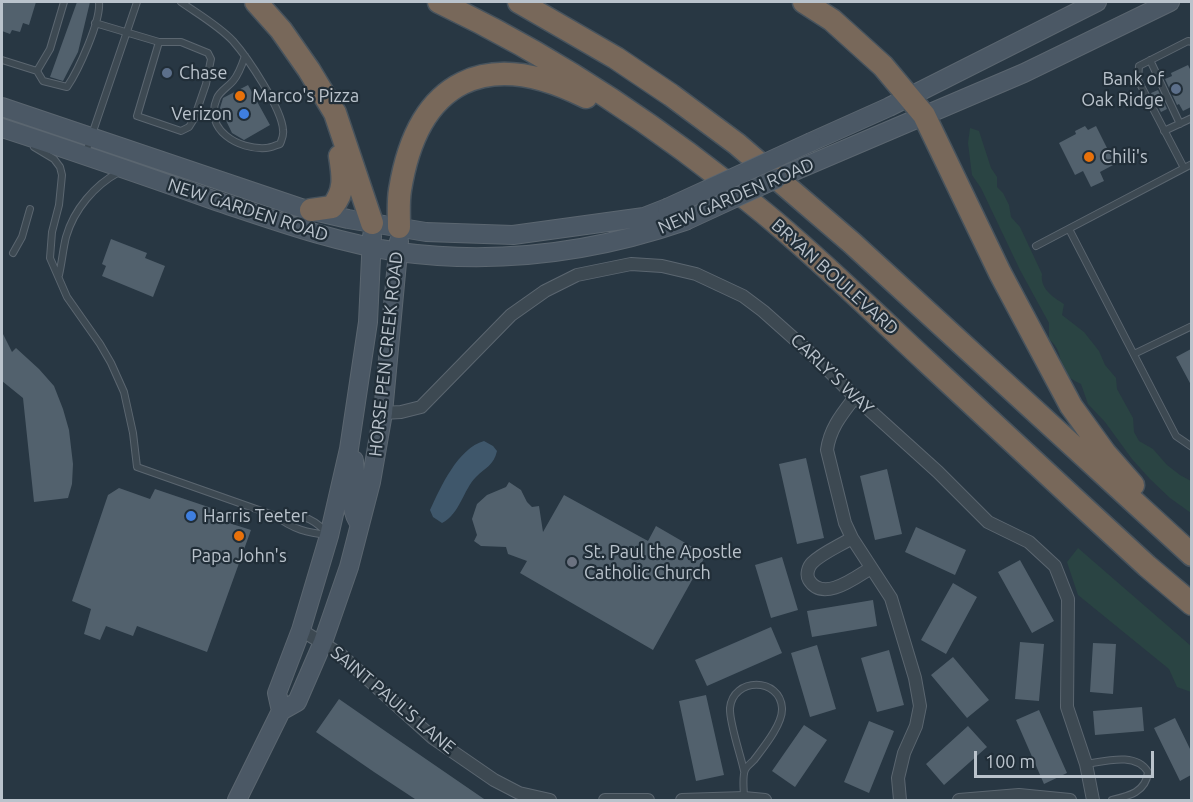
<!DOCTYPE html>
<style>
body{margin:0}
#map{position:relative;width:1193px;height:802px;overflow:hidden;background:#283743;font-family:Ubuntu,sans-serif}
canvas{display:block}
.frame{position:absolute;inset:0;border:3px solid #bac3cc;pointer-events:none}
.scale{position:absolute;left:974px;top:751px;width:180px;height:27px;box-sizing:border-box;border:3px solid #bac3cc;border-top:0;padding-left:8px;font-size:18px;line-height:21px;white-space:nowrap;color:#bac3cc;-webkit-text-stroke:4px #212e38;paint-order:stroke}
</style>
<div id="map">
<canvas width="1193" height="802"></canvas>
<div class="frame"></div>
<div class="scale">100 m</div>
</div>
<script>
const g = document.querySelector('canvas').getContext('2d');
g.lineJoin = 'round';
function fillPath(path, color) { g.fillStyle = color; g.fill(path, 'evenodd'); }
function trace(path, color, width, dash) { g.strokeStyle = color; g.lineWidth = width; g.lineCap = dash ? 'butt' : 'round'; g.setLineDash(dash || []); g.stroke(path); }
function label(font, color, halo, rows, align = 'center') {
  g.font = font + ' Ubuntu,sans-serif'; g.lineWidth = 4.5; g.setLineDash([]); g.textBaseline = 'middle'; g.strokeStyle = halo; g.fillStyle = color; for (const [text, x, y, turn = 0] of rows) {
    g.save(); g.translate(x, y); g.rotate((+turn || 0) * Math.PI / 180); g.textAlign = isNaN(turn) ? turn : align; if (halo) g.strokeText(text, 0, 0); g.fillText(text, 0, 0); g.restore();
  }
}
const green = new Path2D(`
 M970 128 979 131 991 168 997 177V187L1003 193 1009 205 1011 217 1020 227 1042 274C1040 289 1053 297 1064 304L1062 315 1084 332 1099 351 1105 365 1116 378 1117 389 1133 418 1134 432 1139 441 1153 449 1167 465 1180 475 1191 481V513L1170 498 1150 479 1132 459 1105 422 1088 404 1081 384C1051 371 1069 356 1049 339V323L1020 270 981 188 972 175 968 143Z
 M1078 548 1191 646V692L1177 687 1169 669 1078 595 1067 562Z`);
const water = new Path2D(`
 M484 441 493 446 497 451C494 465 485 468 476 477 463 490 460 514 442 523L433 517 430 510C440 488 458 448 484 441Z`);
const building = new Path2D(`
 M2 2H36L29 25 23 23 20 32 12 30 10 34 2 31Z
 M77 2H90L78 52 63 81 50 77Z
 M1188 65 1191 71V107L1183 111 1179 104 1177 105 1165 79 1172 76 1171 73Z
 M248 85 270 125 244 140 232 133 220 108 223 98Z
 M1158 90 1167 109 1161 112 1151 93Z
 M1085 126 1088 130 1096 126 1115 164 1100 172 1104 181 1091 187 1083 171 1075 175 1059 143 1076 134 1075 131Z
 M111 239 147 253 145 258 165 266 153 297 102 276 106 266 102 264Z
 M2 332 12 352 16 348 39 369 54 386 63 409 69 430 73 464 72 484 68 498 34 502 23 398 2 381Z
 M1191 349V385L1176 357Z
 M806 458 824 538 797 544 779 464Z
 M887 469 902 534 875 540 860 476Z
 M509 482 521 490 527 502 532 507 539 506 543 532 564 495 648 541 656 526 706 555 653 650 520 573 527 561 508 554 506 547 481 546 474 541 477 535 472 519 477 504 487 495 506 487Z
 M119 488 150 499 155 489 232 515 229 523 251 530 207 652 137 626 133 636 106 626 100 640 84 634 91 609 72 601 108 495Z
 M916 527 966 550 955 575 905 552Z
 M782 557 798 610 771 618 755 565Z
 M1020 560 1054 621 1032 633 998 572Z
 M953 583 977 597 946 654 921 640Z
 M873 600 877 626 812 637 807 611Z
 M771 627 782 653 707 686 695 660Z
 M1020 642 1044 644 1039 701 1015 699Z
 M1093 643 1116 644 1113 694 1090 692Z
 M817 645 836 709 810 717 791 653Z
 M889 650 904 705 877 712 861 658Z
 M953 657 989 700 967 718 931 675Z
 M706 695 724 775 696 781 679 701Z
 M339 699 388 733 487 801H418L374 772 316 732Z
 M1142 707 1144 731 1095 735 1093 711Z
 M1039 710 1067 773 1044 784 1016 720Z
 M1175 718 1191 751V775L1180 781 1154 728Z
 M869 721 894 731 869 793 844 782Z
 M804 725 827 740 795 787 772 771Z
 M968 726 987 747 944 785 926 764Z`);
const lane = new Path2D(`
 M181 2C198 14 219 26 233 41 248 58 282 109 283 130 284 136 282 139 280 144 276 145 271 148 266 148 239 150 203 130 217 98 220 91 228 87 233 81 239 74 242 65 245 56
 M95 23 159 42H181L208 53 211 59 206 84 194 119 189 127 181 131 137 116 159 42
 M2 60 37 71 43 81 67 87C78 71 101 21 99 2
 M1150 60 1180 124
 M37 71 50 49 64 2
 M1164 131 1192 118
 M34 147 54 159 60 167 62 175 59 205 52 232 50 258 67 297 100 344 111 363 124 392 133 433 137 467 276 516C292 529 308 533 328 535
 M85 155 137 2
 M1184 168 1138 80 1139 66 1188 41 1192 42
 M1069 229 1176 436 1192 447
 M1036 246 1192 164
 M13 253 22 237 30 209
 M59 275C62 262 63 249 66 237 74 209 95 185 119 172
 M1134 354 1192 326
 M276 516C297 513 311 516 326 532
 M1086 764C1106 761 1136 752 1148 772 1146 792 1129 796 1112 800
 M744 798C744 790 742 777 745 770 746 767 751 763 754 760 763 748 783 724 782 708 780 677 733 677 730 708 729 722 741 756 744 771`);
const street = new Path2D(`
 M855 397C842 414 830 428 827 450L845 523 852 538 891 598 915 678 920 706 916 726 904 753 898 778 900 800
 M383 413 401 412 421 407 511 315 545 291 577 275 631 264 662 266 696 274 743 296 763 311 817 359 855 397 938 472 988 522 1029 542 1055 566 1068 599 1067 707 1086 764 1093 800
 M852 538C839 546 822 553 812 563 808 567 806 575 809 580 823 603 856 577 871 568
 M301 630 340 654 433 738 494 780 519 793 550 800
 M605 800H648
 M682 800 744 798 765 800
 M959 800 1019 795 1070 800`);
const secondary = new Path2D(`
 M2 107 301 208 348 219 426 232 513 235 644 217 667 208
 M2 128C73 151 145 176 216 201 276 221 337 243 399 252 497 265 592 253 685 221
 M811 142 889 107 1097 2
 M778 178 1024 73 1170 2
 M354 460C354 467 356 474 355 480 354 497 349 510 360 524
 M281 711 277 693 301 630 329 536 349 449 368 322 372 236
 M237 800 281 711 297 702 323 642 349 567 371 482 383 413 399 241`);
const highway = new Path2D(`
 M256 2 281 30 309 70 335 113 372 223
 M439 2C555 57 664 130 764 213 820 259 872 311 926 361 999 429 1073 498 1147 566L1192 604
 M519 2 616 58 671 95 737 144 852 243 1192 555
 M804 2 832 20 883 66 924 115 1000 273 1071 406 1105 453 1133 485
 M311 210 332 207C346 191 343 175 340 156
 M399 227C399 215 398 202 400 190 418 79 487 47 586 97`);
const secondaryBridge = new Path2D(`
 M667 208 811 142
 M685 221 778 178`);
const markers = [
 [167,73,6,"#5c6f8a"],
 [1176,89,6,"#5c6f8a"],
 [240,96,6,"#e8710a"],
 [244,114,6,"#3f7fe0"],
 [1089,157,6,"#e8710a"],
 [191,516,6,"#3f7fe0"],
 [239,536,6,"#e8710a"],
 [572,562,6,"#6b7280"]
];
const poiNames = [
 ["Chase",179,73],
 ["Bank of",1164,79,"right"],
 ["Oak Ridge",1164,100,"right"],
 ["Marco's Pizza",252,96],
 ["Verizon",232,114,"right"],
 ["Chili's",1101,157],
 ["Harris Teeter",203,516],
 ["St. Paul the Apostle",584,552],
 ["Catholic Church",584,573],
 ["Papa John's",239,556,"center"]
];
const streetNames = [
 ["NEW GARDEN ROAD",736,196,-23],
 ["NEW GARDEN ROAD",248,210,18],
 ["BRYAN BOULEVARD",835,277,42],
 ["HORSE PEN CREEK ROAD",386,354,-84],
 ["CARLY'S WAY",832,374,44],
 ["SAINT PAUL'S LANE",393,700,40]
];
fillPath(green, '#2a4443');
fillPath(water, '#3f576b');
fillPath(building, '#52616d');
trace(lane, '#5b6670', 8);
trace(street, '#5b6670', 14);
trace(secondary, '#5b6670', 20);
trace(highway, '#47535d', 25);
trace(lane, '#3d4952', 6);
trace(street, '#3d4952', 12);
trace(secondary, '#4b5865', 18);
trace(highway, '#78685a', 22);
trace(secondaryBridge, '#5b6670', 20, []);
trace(secondaryBridge, '#4b5865', 18);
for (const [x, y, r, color] of markers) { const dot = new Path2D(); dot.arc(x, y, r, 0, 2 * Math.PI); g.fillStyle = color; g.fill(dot); trace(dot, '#212e38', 2); }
label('18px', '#bac3cc', '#212e38', poiNames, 'left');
label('18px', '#bac3cc', '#212e38', streetNames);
</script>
